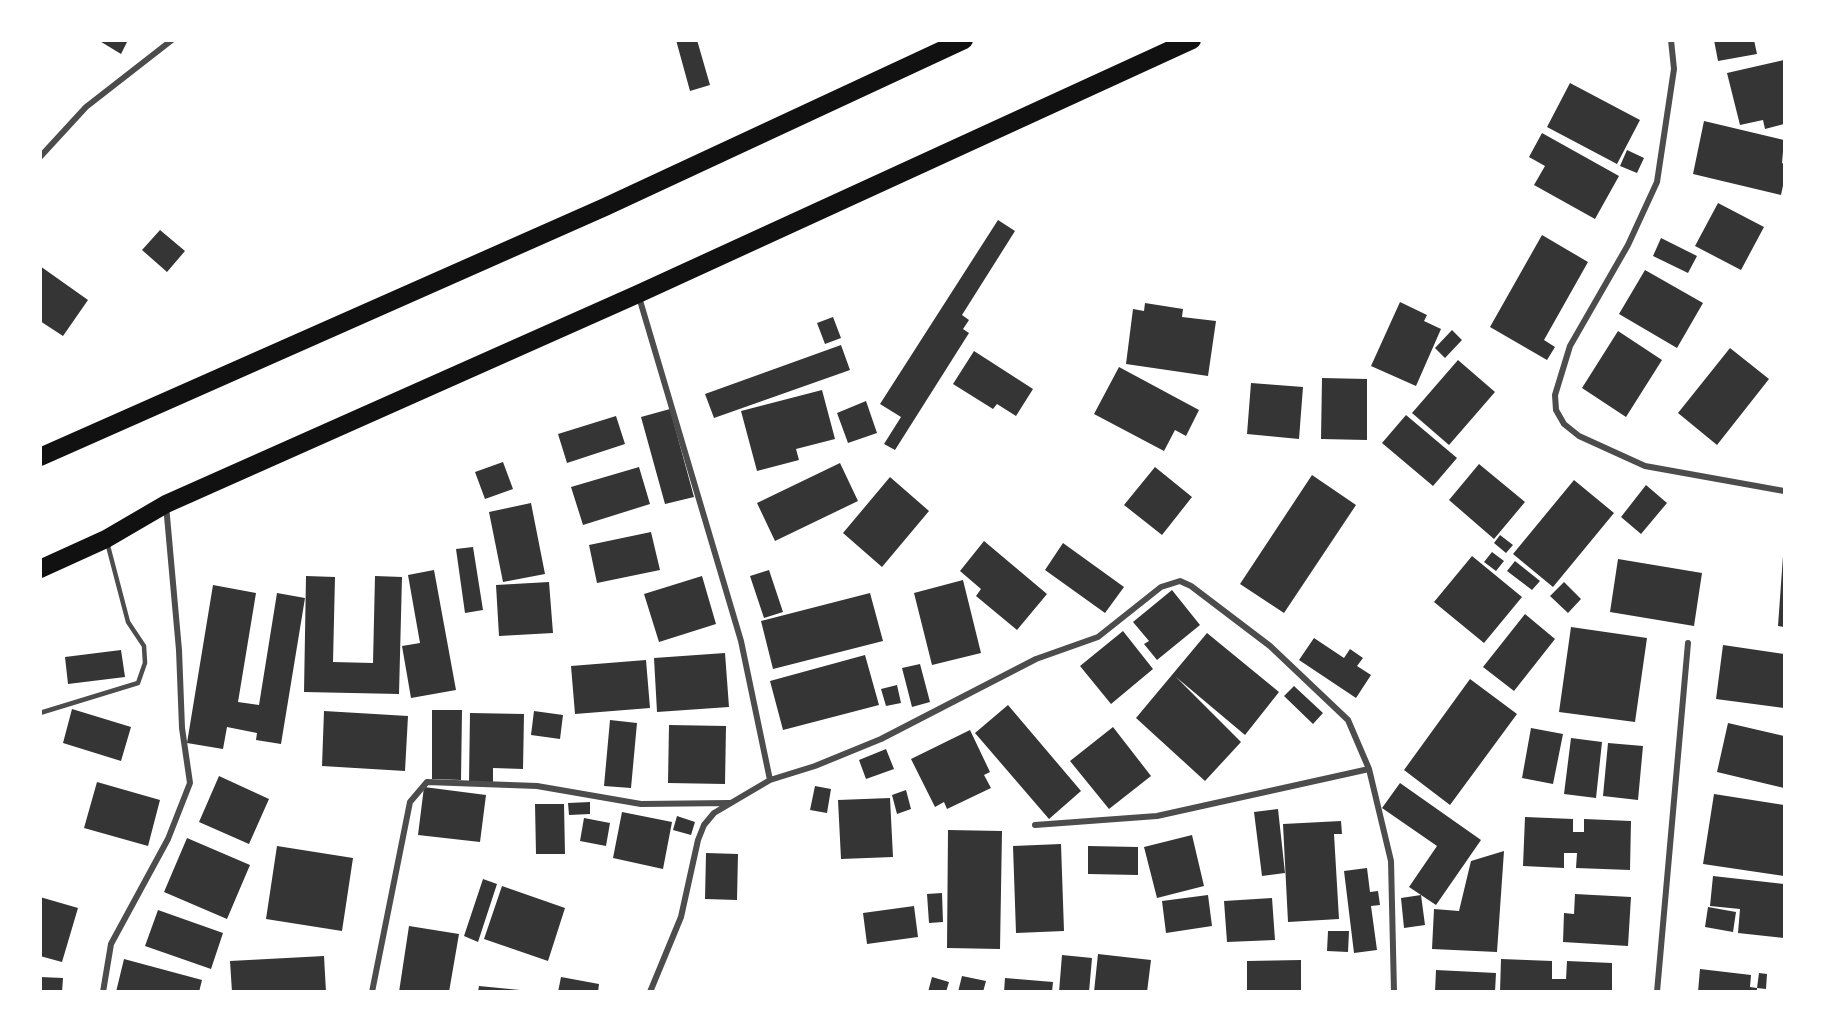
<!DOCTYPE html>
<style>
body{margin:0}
#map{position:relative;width:1825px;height:1032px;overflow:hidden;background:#fff;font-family:"Varela Round",sans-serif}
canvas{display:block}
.frame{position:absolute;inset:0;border:42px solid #fff;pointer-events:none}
</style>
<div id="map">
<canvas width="1825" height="1032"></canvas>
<div class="frame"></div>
</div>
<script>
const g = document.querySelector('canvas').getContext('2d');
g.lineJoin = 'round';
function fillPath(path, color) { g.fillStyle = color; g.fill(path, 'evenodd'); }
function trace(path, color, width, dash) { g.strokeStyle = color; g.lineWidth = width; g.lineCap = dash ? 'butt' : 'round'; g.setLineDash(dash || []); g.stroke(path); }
const building = new Path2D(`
 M98 40H128L121 54Z
 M676 40H697L710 85 690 91Z
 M1714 40H1754L1757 54 1718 61Z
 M1784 60V124L1765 129 1763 120 1740 125 1727 73Z
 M1570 83 1640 120 1617 164 1547 127Z
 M1704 121 1784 140 1782 163 1784 164V181L1781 195 1693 174Z
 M1542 133 1619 176 1595 219 1534 185 1545 166 1529 157Z
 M1627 150 1644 158 1637 173 1620 166Z
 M1718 203 1764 227 1741 270 1695 246Z
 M998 220 1015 231 962 315 969 320 963 329 969 333 895 450 884 444 901 417 880 404Z
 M160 230 185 251 167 272 142 250Z
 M1542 235 1588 262 1544 340 1555 347 1547 360 1490 327Z
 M1661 238 1697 256 1688 273 1653 256Z
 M40 266 88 300 63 336 40 321Z
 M1645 270 1703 303 1677 348 1619 314Z
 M1400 302 1427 315 1424 321 1441 329 1416 386 1371 366Z
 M1145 303 1183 309 1182 317 1216 321 1208 376 1126 364 1133 309 1144 311Z
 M833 317 841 338 825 344 817 323Z
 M1452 330 1462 340 1445 358 1435 348Z
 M1618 331 1662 360 1626 417 1582 388Z
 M841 345 850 370 714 418 705 394Z
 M1730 348 1769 379 1717 445 1678 413Z
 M974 351 1033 389 1016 416 997 404 993 409 953 384Z
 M1458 360 1495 392 1449 445 1412 413Z
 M1119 367 1199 410 1186 436 1175 430 1164 451 1094 414Z
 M1322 378 1367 379V440L1321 439Z
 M1251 383 1303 387 1299 439 1247 434Z
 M822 390 835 439 796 449 799 460 757 471 741 411Z
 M866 401 877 433 848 443 837 413Z
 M670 409 694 497 665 504 641 417Z
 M1406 415 1457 458 1433 486 1382 443Z
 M616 416 625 444 567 463 558 434Z
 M503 462 513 489 485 499 475 472Z
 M840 463 858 501 775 541 757 503Z
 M1479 464 1525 502 1494 539 1449 500Z
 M639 467 650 504 583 525 571 487Z
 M1155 467 1192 497 1162 535 1124 505Z
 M1312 475 1356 505 1284 613 1240 584Z
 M890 477 929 511 882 567 843 533Z
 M1574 480 1614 513 1553 587 1513 554Z
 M1646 485 1667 503 1641 534 1621 517Z
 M531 503 545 574 503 582 489 512Z
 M651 532 660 570 597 583 589 545Z
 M1500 535 1513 545 1506 553 1494 543Z
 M984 541 1047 594 1017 630 976 596 981 589 960 571Z
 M1063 543 1124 587 1105 613 1045 570Z
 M473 547 483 610 465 613 456 549Z
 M1492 552 1504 561 1496 571 1484 562Z
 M1472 556 1522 597 1484 643 1434 602Z
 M1783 556H1784V627L1778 626Z
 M1618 559 1702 573 1694 626 1610 612Z
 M1515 561 1540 581 1532 590 1507 571Z
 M434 570 456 690 411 698 402 646 420 643 408 575Z
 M769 570 783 612 764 618 750 576Z
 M306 576 335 577 333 662 373 663 375 576 402 577 399 694 304 692Z
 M702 576 716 624 659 642 644 594Z
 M963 580 981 653 932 665 914 593Z
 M549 582 553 633 499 636 496 585Z
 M1564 582 1581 599 1568 613 1550 596Z
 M213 585 256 593 238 702 259 705 277 593 305 598 281 744 256 740 257 733 227 727 223 749 187 743Z
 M1172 590 1200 625 1157 660 1144 644 1149 641 1133 622Z
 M870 593 883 641 773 669 761 621Z
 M1525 614 1555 639 1514 691 1483 667Z
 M1571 627 1647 638 1635 722 1559 712Z
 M1123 631 1153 669 1111 704 1080 666Z
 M1207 633 1279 692 1245 735 1176 677 1241 742 1205 781 1136 718Z
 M1314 638 1344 658 1350 649 1363 658 1357 666 1371 675 1356 698 1299 660Z
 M1723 645 1784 654V708L1716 699Z
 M121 650 125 677 68 684 65 657Z
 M725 653 729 707 657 712 654 658Z
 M865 655 879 705 783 730 770 681Z
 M646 660 650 708 575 714 571 666Z
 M920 664 930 702 912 707 902 668Z
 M1470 679 1517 714 1450 805 1404 770Z
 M897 685 901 703 886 706 881 689Z
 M1294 686 1323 713 1313 724 1284 696Z
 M1008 705 1081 791 1049 819 975 733Z
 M72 709 131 727 121 761 63 743Z
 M432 710H462L461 780 432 779Z
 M324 711 408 716 405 771 322 766Z
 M534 711 563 715 560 739 531 735Z
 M470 713 524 714 523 769 493 768V782H469Z
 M610 720 637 723 631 788 604 786Z
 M1728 723 1784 736V788L1717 772Z
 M669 725 726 726 725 784 668 783Z
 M1113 727 1151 776 1109 809 1070 761Z
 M1531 728 1563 734 1553 784 1522 778Z
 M970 730 990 772 984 775 991 788 947 809 944 802 935 807 911 759Z
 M1571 738 1602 742 1596 798 1564 794Z
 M1608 743 1643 746 1638 800 1603 796Z
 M886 749 894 769 866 779 859 760Z
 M219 776 269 799 249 844 199 822Z
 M97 782 160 800 148 846 84 828Z
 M1400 783 1481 840 1436 905 1409 887 1437 846 1382 808Z
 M815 786 831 789 827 813 810 810Z
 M424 787 486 795 480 842 418 835Z
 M906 790 911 809 897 814 892 795Z
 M1714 794 1784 805V876L1703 864Z
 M890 798 893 857 841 859 838 800Z
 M590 802V814L569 815 568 803Z
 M535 804H564L565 854H536Z
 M1278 809 1285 873 1262 876 1254 812Z
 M622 812 672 822 663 869 613 858Z
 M677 816 695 822 691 835 673 830Z
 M1525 817 1573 819V832H1584V819L1631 821 1630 870 1576 868 1577 853H1564V868L1523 866Z
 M584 818 610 823 606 846 580 841Z
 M1341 821 1342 834H1334L1339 919 1288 922 1283 824Z
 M948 830 1002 831 1000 949 947 948Z
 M1192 835 1204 886 1157 898 1144 847Z
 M187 838 250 865 227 919 164 892Z
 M1061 844 1064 931 1016 933 1013 846Z
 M277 846 353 858 342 931 266 919Z
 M1088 846 1138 847V875L1088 874Z
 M1504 851 1497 952 1432 949 1434 909 1459 911 1471 861Z
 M706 853 738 854 737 900 705 899Z
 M1367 868 1370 892 1378 891 1380 905 1371 906 1377 950 1354 953 1344 871Z
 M1713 876 1784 884V938L1738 933 1740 909 1710 906Z
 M483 879 497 884 478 942 464 936Z
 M502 886 565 908 548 961 484 939Z
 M942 893 943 922 929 923 927 894Z
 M1575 894 1631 897 1628 946 1563 942 1564 913 1574 914Z
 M1208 895 1212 926 1166 933 1162 901Z
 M1421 895 1425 925 1404 928 1401 898Z
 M40 897 78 908 62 962 40 956Z
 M1272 898 1275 940 1227 942 1224 901Z
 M914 906 918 937 867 944 863 913Z
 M1708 907 1736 912 1733 932 1705 927Z
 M158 910 223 933 211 969 145 946Z
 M409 926 459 934 449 992H399Z
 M1328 931H1349L1348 952 1327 951Z
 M1098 954 1151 960 1147 992H1094Z
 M1062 955 1092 958 1089 992H1059Z
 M324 956 326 992H232L230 961Z
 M124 959 202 980 199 992H116Z
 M1501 959 1552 961V979H1566L1567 961 1612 963V992H1500Z
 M1301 960V992H1247V961Z
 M1700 969 1751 975 1750 987 1757 988V992H1698Z
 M1436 970 1496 973 1495 992H1435Z
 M1759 973 1767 974 1766 989 1757 988Z
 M962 976 986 981 983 992H958Z
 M40 977 63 978 62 992H40Z
 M561 977 599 984 598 992H558Z
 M932 977 949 982 946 992H928Z
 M1005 978 1053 982 1052 992H1004Z
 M479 986 520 990V992H478Z`);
const service = new Path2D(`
 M40 713 138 683 145 663 144 646 128 622 107 542`);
const minor = new Path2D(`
 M1671 40 1674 69 1657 182 1628 245 1570 346 1555 395 1556 410 1564 424 1579 436 1645 466 1784 491
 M40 157 86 107 172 40
 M639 297 741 641 770 780
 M1035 825 1157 816 1369 769
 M103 992 111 944 168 839 190 783 182 728 179 650 166 505
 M372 992 410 802 427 782 537 786 641 804 730 803
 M650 992 681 917 698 840 704 825 714 813 770 780 815 766 881 739 1036 659 1098 637 1161 587 1180 581 1191 586 1270 646 1348 720 1369 769 1391 861 1394 992
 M1657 992 1688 643`);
const motorway = new Path2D(`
 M40 457 605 207 964 40
 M40 569 106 539 166 504 638 294 1192 40`);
fillPath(building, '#353535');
trace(service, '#4c4c4c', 4.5);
trace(minor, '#4c4c4c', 6);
trace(motorway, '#111', 18);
</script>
